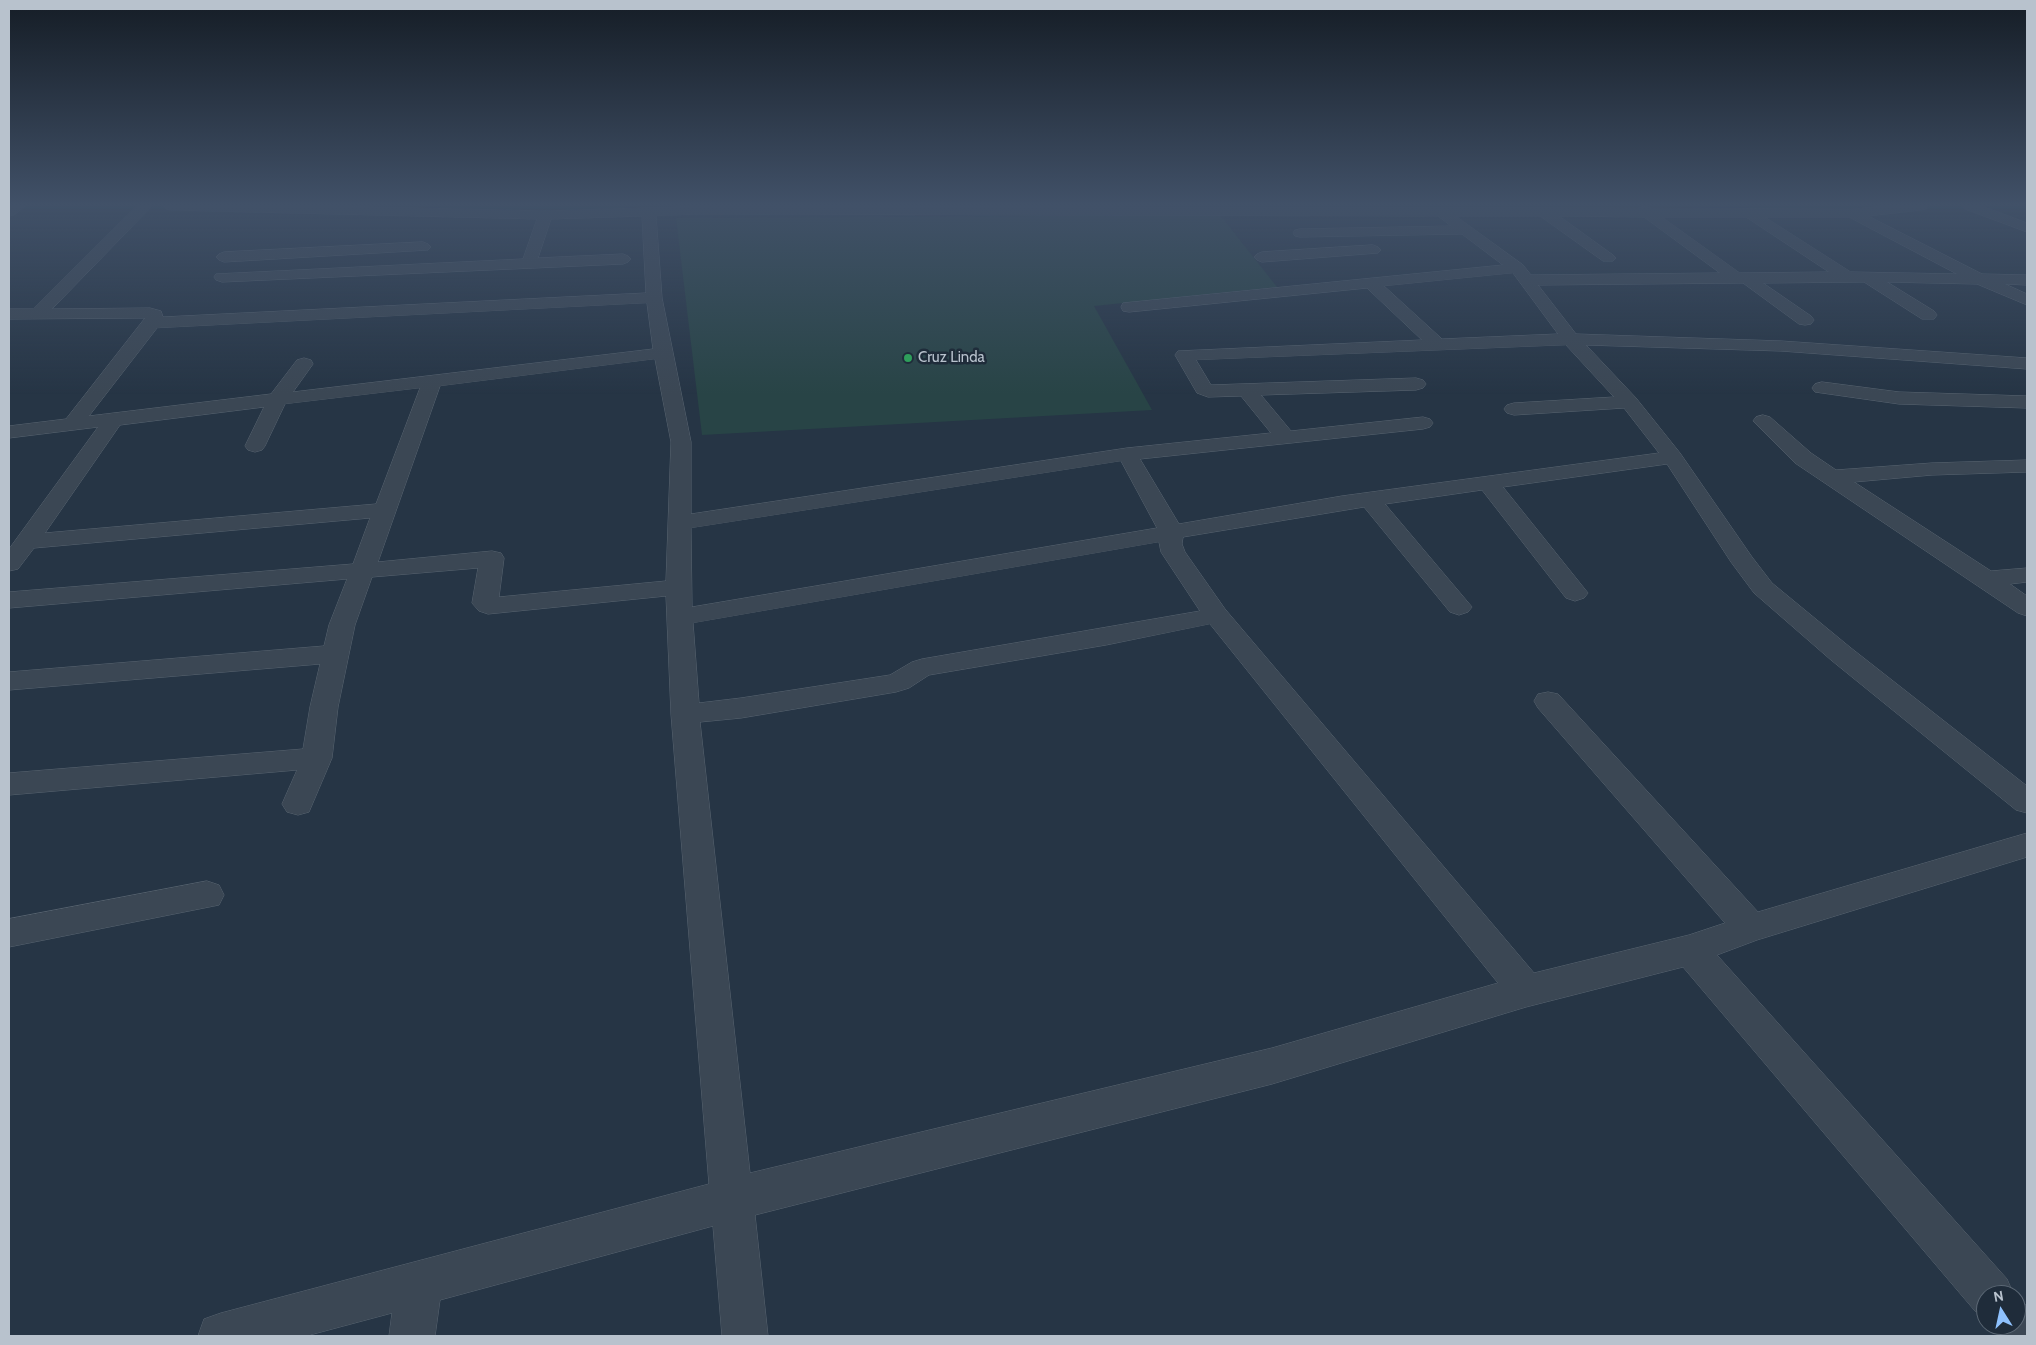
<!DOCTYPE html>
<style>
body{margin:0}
#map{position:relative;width:2036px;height:1345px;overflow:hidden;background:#263545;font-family:Cabin,sans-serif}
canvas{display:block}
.frame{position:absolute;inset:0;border:10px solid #b8c2cd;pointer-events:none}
.north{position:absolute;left:1976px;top:1285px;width:50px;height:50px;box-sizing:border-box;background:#1f2c3a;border:1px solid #5c6875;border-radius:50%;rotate:350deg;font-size:14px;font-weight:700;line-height:20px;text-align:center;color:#b8c2cd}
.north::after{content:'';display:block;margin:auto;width:18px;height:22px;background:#8ec1fd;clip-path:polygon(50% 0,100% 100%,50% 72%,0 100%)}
</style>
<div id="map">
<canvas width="2036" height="1345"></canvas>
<div class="frame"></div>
<div class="north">N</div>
</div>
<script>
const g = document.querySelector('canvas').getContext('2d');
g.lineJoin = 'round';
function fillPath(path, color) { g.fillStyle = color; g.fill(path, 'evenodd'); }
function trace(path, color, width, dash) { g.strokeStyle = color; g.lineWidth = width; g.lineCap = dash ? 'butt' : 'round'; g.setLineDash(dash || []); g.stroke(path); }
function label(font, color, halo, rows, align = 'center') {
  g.font = font + ' Cabin,sans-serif'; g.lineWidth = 5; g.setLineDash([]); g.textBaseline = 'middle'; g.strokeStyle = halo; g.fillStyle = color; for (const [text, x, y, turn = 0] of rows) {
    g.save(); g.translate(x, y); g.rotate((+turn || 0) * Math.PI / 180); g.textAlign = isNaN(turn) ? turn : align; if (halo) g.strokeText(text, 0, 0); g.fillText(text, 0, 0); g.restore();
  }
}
const green = new Path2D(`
 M1220 215 1277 287 1094 306 1152 410 702 435 676 218Z`);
const street = new Path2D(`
 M9 206H25L14 215 9 216Z
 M137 206H152L52 309 150 308 161 311 163 317 646 293 642 216 551 219 538 258 623 254 628 256 631 259 628 262 623 264 222 282 216 280 214 277 216 274 523 259 537 219 171 210 166 209 164 206H336L545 211 701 206 1638 208 1644 206 1651 208 1853 209 1882 206H1928L1926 209 1921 210 1868 216 1982 274 2027 275V285L2005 284 2027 294V305L1977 284 1887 282 1934 311 1937 315 1934 319H1922L1864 282 1763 283 1811 316 1814 320 1811 324 1805 325 1799 324 1743 283 1538 285 1576 334 1781 341 2027 358V369L1781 351 1586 345 1636 398 1680 453 1752 557 1772 583 1851 648 2027 786V813L2016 810 1831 660 1754 593 1731 562 1667 464 1503 487 1588 593 1584 598 1575 601 1566 598 1482 490 1385 504 1472 607 1468 612 1459 615 1450 612 1364 507 1183 537 1182 544 1185 552 1225 609 1534 973 1689 935 1725 923 1538 708 1534 701 1538 694 1548 692 1558 694 1758 912 2027 833V857L1757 940 1717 955 2007 1279 2014 1295H1986V1316L1975 1311 1683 967 1526 1007 1272 1084 755 1215 768 1336H722L713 1226 440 1300 435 1336H389L392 1313 306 1336H198L204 1319 221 1313 709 1184 671 714 666 596 488 614 479 611 472 603 478 568 372 577 355 625 338 707 332 758 309 812 298 815 287 812 282 804 297 770 9 795V773L303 749 310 707 320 664 9 690V672L324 646 329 625 347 579 9 608V592L353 564 370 518 34 548 18 569 9 571V549L98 427 9 438V426L66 419 145 318 9 319V309H33ZM701 214 1438 216 1451 226 1300 229 1295 230 1293 233 1295 236 1300 237 1462 234 1503 265 1123 303 1121 307 1123 311 1129 312 1367 288 1422 340 1178 351 1175 355 1197 393 1208 397 1241 396 1271 433 1127 448 691 514V442L662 298 656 216ZM1456 216H1540L1603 261H1613L1616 258 1613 255 1559 216 1644 217 1720 273 1531 275 1523 265ZM1662 217H1746L1829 272 1740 273ZM1765 217H1849L1957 274 1851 272ZM1513 273 1558 334 1442 339 1384 286ZM647 303 653 349 293 392 313 364 311 360 304 358 297 360 271 394 89 416 157 328ZM1566 345 1614 397 1514 403 1507 405 1504 409 1507 413 1514 415 1624 408 1659 453 1342 496 1179 524 1140 459 1423 429 1430 427 1433 423 1430 419 1423 417 1291 431 1261 395 1416 390 1423 388 1426 384 1423 380 1416 378 1211 385 1196 360ZM655 359 671 442 666 581 499 597 504 558 501 553 492 551 378 562 440 386ZM420 388 376 504 45 533 120 425 264 407 245 446 248 450 255 452 262 450 265 446 285 404ZM1121 461 1157 528 692 607 691 528ZM1159 542 1161 552 1200 611 922 659 912 662 890 675 741 698 699 703 693 623ZM1210 624 1498 983 1272 1048 750 1173 700 722 741 718 896 692 909 688 929 675 1106 645Z
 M1963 206H1982L2027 223V232L1965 209Z
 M423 242 428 244 431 247 428 250 224 262 219 260 216 257 219 254 224 252Z
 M1373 245 1378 247 1381 250 1378 253 1262 262 1257 260 1254 257 1257 254 1262 252Z
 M1822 382 1899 392 2027 396V408L1899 404 1815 392 1812 388 1815 384Z
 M1763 415 1770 417 1811 453 1836 470 1932 463 2027 460V472L1932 475 1854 482 1991 571 2027 568V582L2010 584 2027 596V616L2018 613 1795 463 1753 421 1756 417Z
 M207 881 219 885 224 895 219 905 9 947V919Z
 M2016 1301 2027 1305V1336H1998L1993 1325H2016Z`);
const markers = [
 [908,358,5,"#2e9e5b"]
];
const farPoinames = [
 ["Cruz Linda",918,358]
];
fillPath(green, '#284446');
trace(street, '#596571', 1);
fillPath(street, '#3b4754');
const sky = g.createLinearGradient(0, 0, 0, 394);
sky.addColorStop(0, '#151d26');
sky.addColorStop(0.52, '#415168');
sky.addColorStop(1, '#41516800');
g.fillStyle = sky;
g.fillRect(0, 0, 2036, 394);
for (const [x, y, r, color] of markers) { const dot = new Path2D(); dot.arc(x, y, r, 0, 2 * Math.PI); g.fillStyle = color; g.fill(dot); trace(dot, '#1f2c3a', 2); }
label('15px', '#b8c2cd', '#1f2c3a', farPoinames, 'left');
</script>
